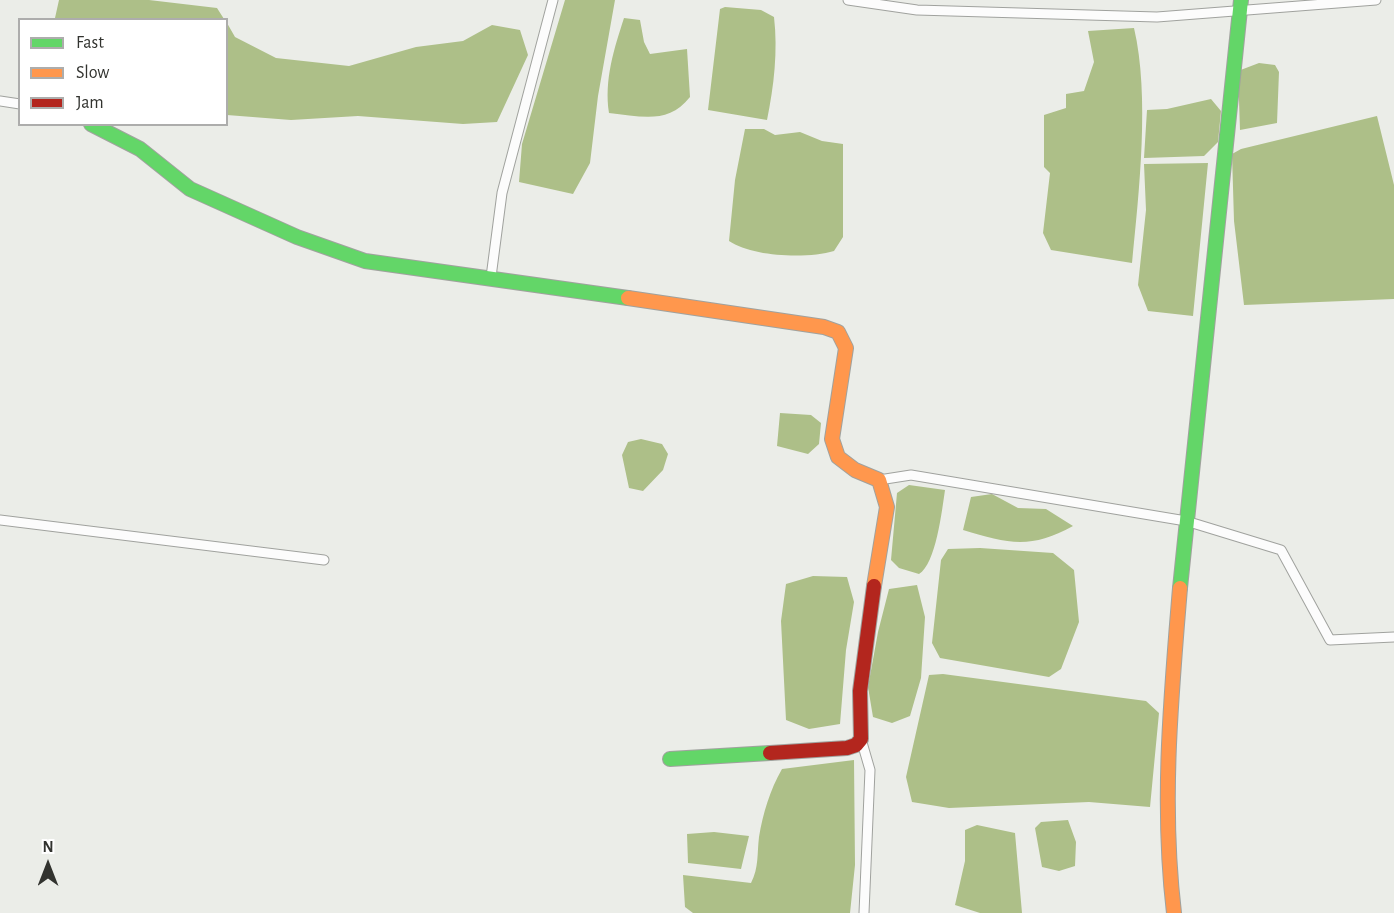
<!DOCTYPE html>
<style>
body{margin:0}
#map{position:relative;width:1394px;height:913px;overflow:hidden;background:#ebede8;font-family:"Alegreya Sans",sans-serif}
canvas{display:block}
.legend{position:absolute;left:18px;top:18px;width:210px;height:108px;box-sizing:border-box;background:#fff;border:2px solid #adadac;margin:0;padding:8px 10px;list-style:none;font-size:18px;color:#32332f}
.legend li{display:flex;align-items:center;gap:12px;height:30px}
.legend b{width:30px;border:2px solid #adadac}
.north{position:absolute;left:18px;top:835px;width:60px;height:60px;-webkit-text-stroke:4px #fff;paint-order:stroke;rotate:0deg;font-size:16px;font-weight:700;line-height:24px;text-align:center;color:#32332f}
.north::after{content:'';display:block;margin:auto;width:21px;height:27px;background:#32332f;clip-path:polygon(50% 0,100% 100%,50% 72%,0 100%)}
</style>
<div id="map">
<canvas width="1394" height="913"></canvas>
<ul class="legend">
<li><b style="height:8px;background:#63d668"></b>Fast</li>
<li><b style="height:8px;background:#ff974d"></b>Slow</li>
<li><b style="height:8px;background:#b3261e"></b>Jam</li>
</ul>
<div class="north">N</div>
</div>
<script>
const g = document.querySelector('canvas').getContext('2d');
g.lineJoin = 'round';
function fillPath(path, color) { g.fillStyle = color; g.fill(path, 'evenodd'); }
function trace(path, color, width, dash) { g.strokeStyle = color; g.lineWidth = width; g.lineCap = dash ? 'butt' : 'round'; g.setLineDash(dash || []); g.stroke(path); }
const water = new Path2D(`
 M59 0H149L217 8 224 19H58L55 18Z
 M565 0H615L598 96 590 163 573 194 519 182 522 144Z
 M725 7 761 10 774 17C778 51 774 86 767 120L708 110 720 9Z
 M624 18 640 20 644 42 650 54 687 49 690 97C668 125 641 116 609 113 604 80 614 49 624 18Z
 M227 23 235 37 276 58 349 66 416 47 463 41 492 25 520 30 528 55 497 122 463 124 358 116 291 120 227 115Z
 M1134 28C1150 96 1139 192 1132 263L1051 250 1043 233 1050 173 1044 167V115L1066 108V94L1084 91 1094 62 1088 31Z
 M1259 63 1275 65 1279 72 1277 123 1240 130 1238 71Z
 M1211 99 1221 111 1218 142 1204 156 1144 158 1147 110 1167 109Z
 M1377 116 1394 185V299L1244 305 1234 221 1232 154 1241 149Z
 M745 129H764L775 135 800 132 822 141 843 144V237L834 251C807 259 753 257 729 241L735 180Z
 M1208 163 1193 316 1148 311 1138 285 1146 210 1144 164Z
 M780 413 811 415 821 423 819 444 808 454 777 446Z
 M641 439 662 444 668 454 663 470 643 491 629 488 622 455 628 442Z
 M909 485 945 490C942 510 936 564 919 574L899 568 891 560 897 493Z
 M992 494 1018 508 1046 509 1073 526C1030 550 1007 543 963 530L971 497Z
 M980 548 1053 553 1074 570 1079 622 1061 669 1049 677 940 658 932 643 941 560 948 549Z
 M813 576 847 577 854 602 846 650 840 724 809 729 786 720 781 621 786 584Z
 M917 585 925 617 921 678 910 716 892 723 873 717 868 687 878 632 889 589Z
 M943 674 1146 701 1159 713 1150 807 1089 802 949 808 912 802 906 777 929 675Z
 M854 760 855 865 850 913H693L685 907 683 875 751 883C759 868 757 853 759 837 763 813 770 790 782 769Z
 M1068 820 1076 842 1075 866 1059 871 1042 867 1035 828 1041 822Z
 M977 825 1015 833 1022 913H980L955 905 965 861V830Z
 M714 832 749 836 741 869 688 863 687 834Z`);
const street = new Path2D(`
 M848 0 917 10 1157 17 1376 0
 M0 101 20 104
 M491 277 502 193 553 0
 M879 480 911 475 1186 521 1281 550 1330 640 1394 637
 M0 520 324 560
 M861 739 870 770 864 913`);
const fast = new Path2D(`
 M91 124 140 149 190 189 297 237 365 261 628 298
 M1180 588 1241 0
 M670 759 770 753`);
const slow = new Path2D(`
 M628 298 824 327 838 332 846 348 832 439 838 457 855 470 879 480 887 507 874 586
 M1174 913C1161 804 1171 697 1180 588`);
const jam = new Path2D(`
 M770 753 847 748 856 745 861 739 860 691 874 586`);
fillPath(water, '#adbf88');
trace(street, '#a0a29e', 11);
trace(fast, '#a0a29e', 16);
trace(slow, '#a0a29e', 16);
trace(jam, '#a0a29e', 16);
trace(street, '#fcfcfc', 9);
trace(fast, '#63d668', 14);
trace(slow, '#ff974d', 14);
trace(jam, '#b3261e', 14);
</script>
